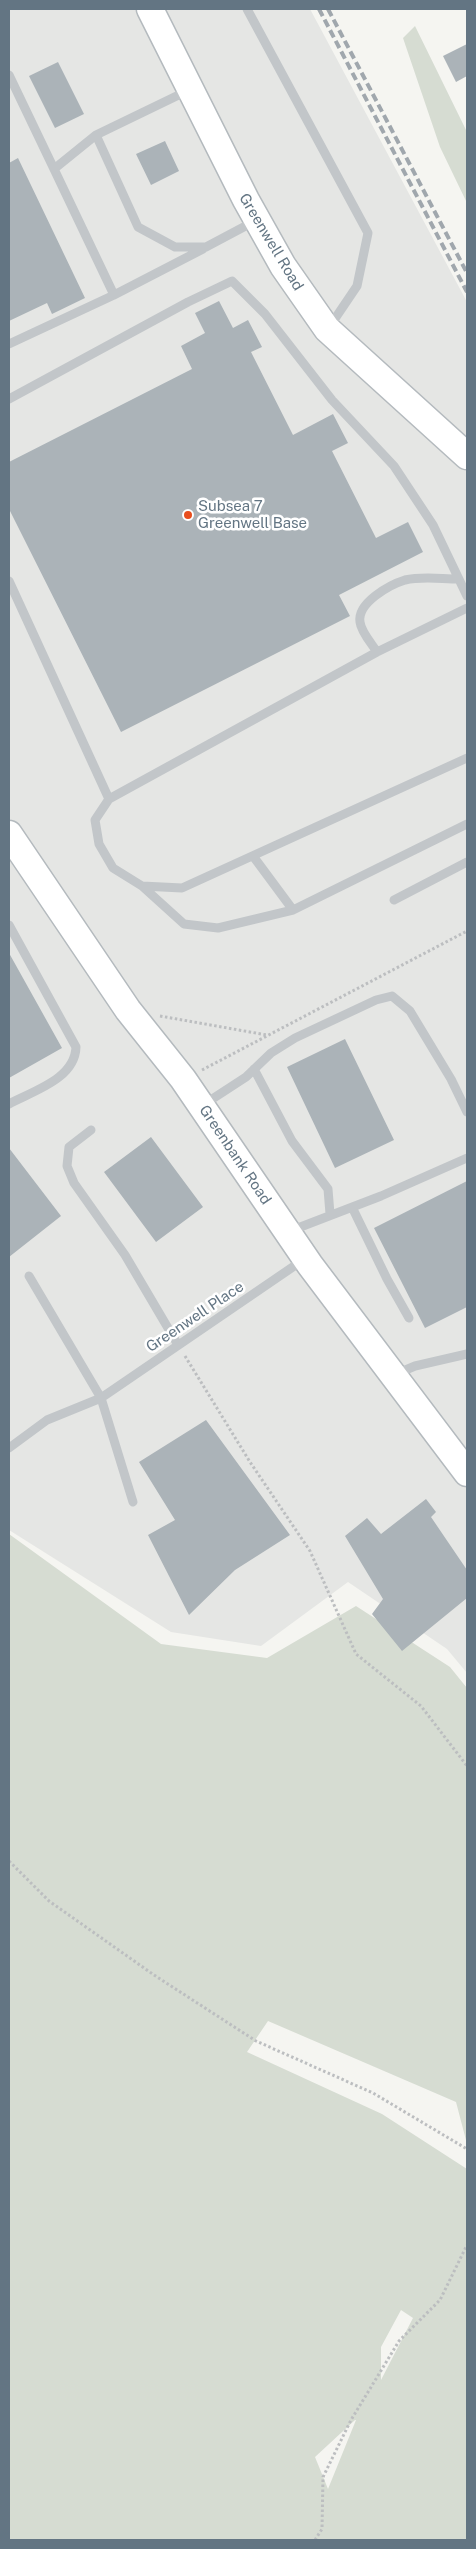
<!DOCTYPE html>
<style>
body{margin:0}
#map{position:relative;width:476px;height:2549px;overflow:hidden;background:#f5f5f1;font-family:"Public Sans",sans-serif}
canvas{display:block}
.frame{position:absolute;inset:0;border:10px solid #637583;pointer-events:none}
</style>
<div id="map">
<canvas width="476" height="2549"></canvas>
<div class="frame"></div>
</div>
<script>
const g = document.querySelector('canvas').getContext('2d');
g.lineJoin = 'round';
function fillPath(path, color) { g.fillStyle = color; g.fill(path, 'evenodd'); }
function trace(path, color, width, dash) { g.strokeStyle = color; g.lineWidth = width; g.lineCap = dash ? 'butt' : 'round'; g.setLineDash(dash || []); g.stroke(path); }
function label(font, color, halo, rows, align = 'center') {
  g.font = font + ' "Public Sans",sans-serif'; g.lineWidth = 5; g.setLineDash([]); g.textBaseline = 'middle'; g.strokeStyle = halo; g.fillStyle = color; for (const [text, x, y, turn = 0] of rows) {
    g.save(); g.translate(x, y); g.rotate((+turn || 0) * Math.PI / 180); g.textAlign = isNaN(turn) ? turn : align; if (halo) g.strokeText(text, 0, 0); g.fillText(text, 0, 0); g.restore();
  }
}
const built = new Path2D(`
 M9 9H310L467 302V1673L447 1649 348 1582 261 1646 171 1632 9 1530Z`);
const green = new Path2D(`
 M415 26 467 132V203L440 147 403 38Z
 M9 1534 161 1644 267 1658 356 1606 450 1667 467 1688V2144L456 2102 268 2021 247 2052 382 2114 467 2169V2540H9ZM401 2310 413 2318 381 2380V2347ZM355 2420H356L328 2489 315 2457Z`);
const building = new Path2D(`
 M467 44V76L456 82 443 56Z
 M58 62 84 114 55 128 29 76Z
 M165 141 179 171 151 185 136 154Z
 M18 158 85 298 52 314 47 303 9 321V163Z
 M219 301 233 328 248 320 262 347 251 352 293 435 333 414 348 443 332 451 376 538 408 522 423 552 339 595 350 616 121 732 9 509V462L192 369 181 346 205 333 195 313Z
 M9 953 62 1048 9 1078Z
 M345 1039 394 1140 335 1168 287 1067Z
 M151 1137 203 1207 156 1242 104 1172Z
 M9 1148 61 1216 9 1257Z
 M467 1181V1307L425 1328 374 1228Z
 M206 1420 290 1535 235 1570 189 1615 148 1535 175 1520 139 1462Z
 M426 1499 436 1512 431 1517 467 1570V1598L402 1651 372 1614 383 1599 345 1536 367 1518 381 1534Z`);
const path = new Path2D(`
 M160 1016 267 1035
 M202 1070 467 931
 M185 1356 250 1462 310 1551 356 1654 421 1706 467 1766
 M9 1861 49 1901 154 1975 256 2041 373 2093 467 2149
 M315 2540 322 2529 323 2477 351 2420 399 2341 440 2300 467 2245`);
const lane = new Path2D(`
 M247 9 368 233 357 286 330 326
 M9 75 54 169 96 135 189 90
 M96 135 138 227 175 247H206L255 221
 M114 295 203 249
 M9 344 114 295 54 169
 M9 399 188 302 232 281 265 314 332 400 394 466 433 525 467 596
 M9 581 109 799
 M467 608 377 652 109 799 95 820 99 844 113 868 142 886 182 888 467 758
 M377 652C372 644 361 632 360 622 357 603 389 585 405 580 422 576 441 579 459 579
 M253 856 293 910
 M142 886 184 924 218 928 293 910 467 824
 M394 900 467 862
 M9 925 76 1047C75 1079 33 1091 9 1104
 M254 1069 292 1141 328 1189 330 1214
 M203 1105 246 1077 271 1053 295 1038 376 1000 392 996 410 1011 451 1079 467 1112
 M91 1130 69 1147 67 1166 74 1183 125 1255 178 1345
 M352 1207 387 1279 409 1318
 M290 1231 381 1196 467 1158
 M29 1276 101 1398 133 1502
 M396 1374 415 1366 467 1354
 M9 1448 47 1420 101 1398 303 1260`);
const secondary = new Path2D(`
 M150 9 246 200 283 266 327 329 467 456
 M9 834 128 1010 183 1079 310 1265 467 1473`);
const rail = new Path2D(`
 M319 9 467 292
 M328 9 467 273`);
const markers = [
 [188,515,5,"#e84d1d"]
];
const streetNames = [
 ["Greenwell Road",271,242,59],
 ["Greenbank Road",235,1155,56],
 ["Greenwell Place",195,1317,-34]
];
const poiNames = [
 ["Subsea 7",198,506],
 ["Greenwell Base",198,523]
];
fillPath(built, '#e5e6e4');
fillPath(green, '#d6dcd2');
fillPath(building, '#abb3b8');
trace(secondary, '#b4babe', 29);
trace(path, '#bcbec0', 3, [2.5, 2.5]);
trace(lane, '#c2c6c9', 9);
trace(secondary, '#fff', 26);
trace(rail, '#a0a7ad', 4, [8, 4]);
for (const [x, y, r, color] of markers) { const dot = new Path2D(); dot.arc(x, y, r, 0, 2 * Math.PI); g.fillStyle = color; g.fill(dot); trace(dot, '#fff', 2); }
label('15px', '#637583', '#fff', streetNames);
label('15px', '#637583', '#fff', poiNames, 'left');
</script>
